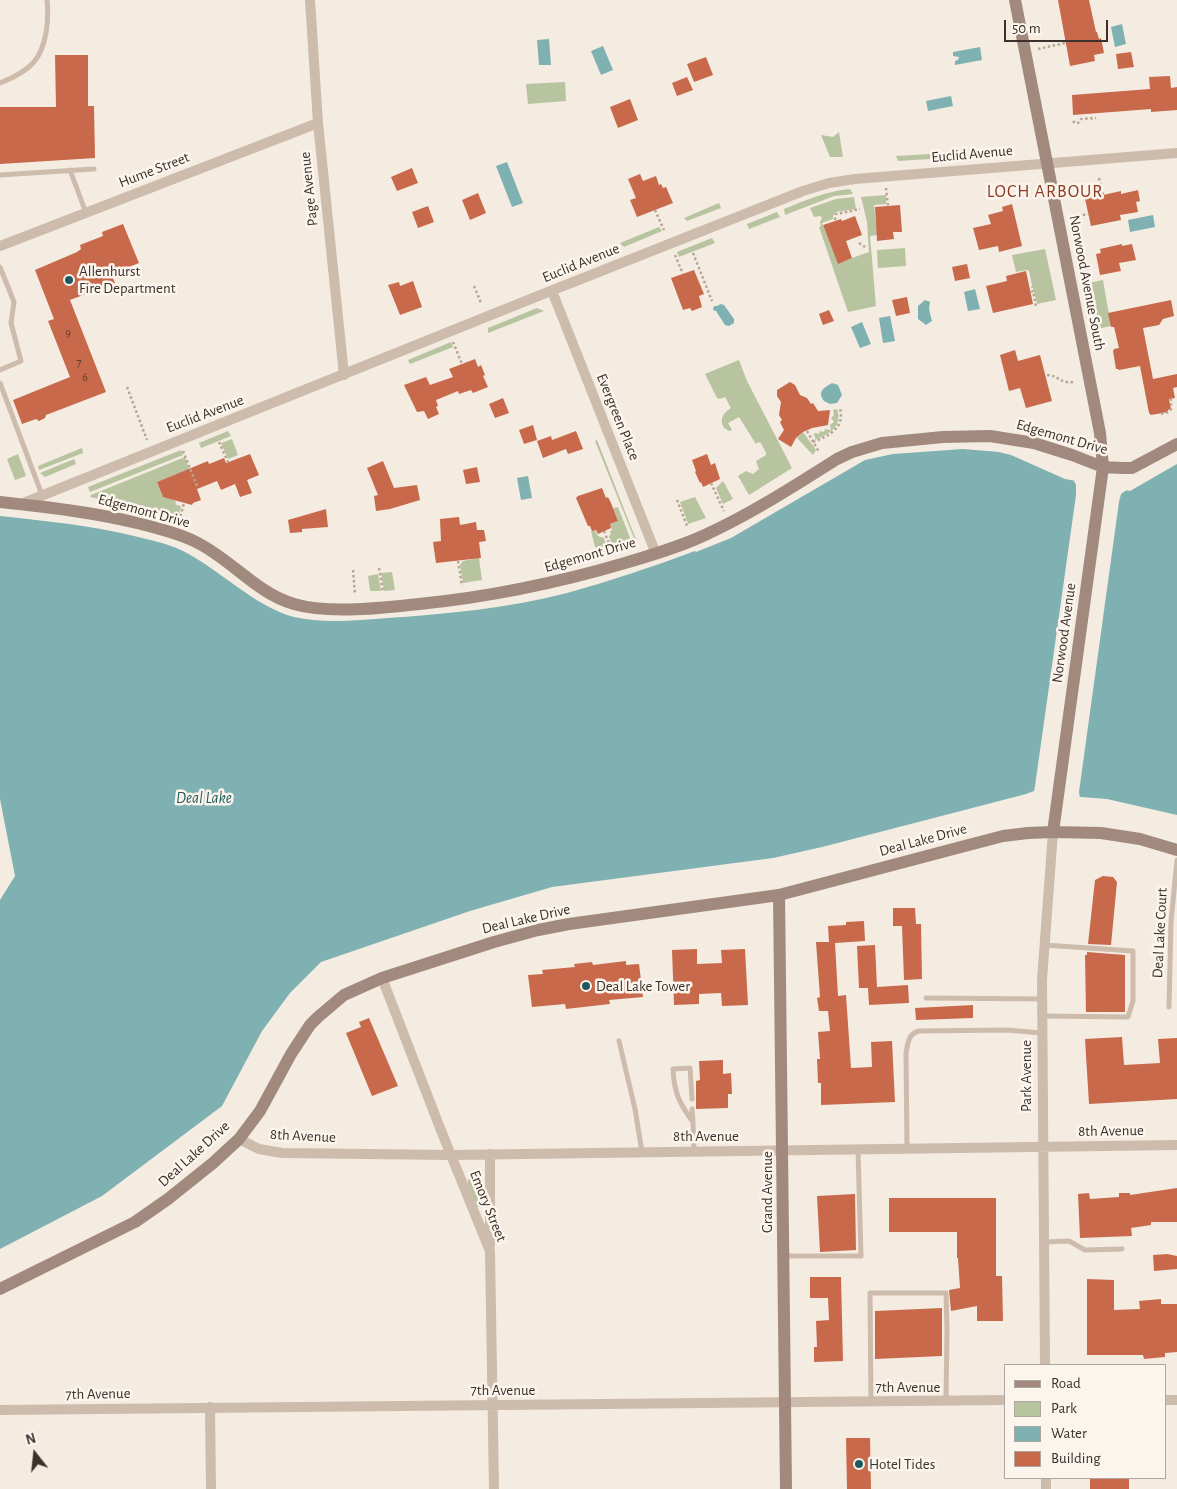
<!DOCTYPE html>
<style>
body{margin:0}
#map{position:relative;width:1177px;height:1489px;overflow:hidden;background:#f4ebe1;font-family:"Alegreya Sans",sans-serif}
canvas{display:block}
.legend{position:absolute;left:1004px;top:1364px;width:162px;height:115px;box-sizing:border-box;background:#fbf5ee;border:1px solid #aea6a0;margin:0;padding:6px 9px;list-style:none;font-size:15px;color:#3b302b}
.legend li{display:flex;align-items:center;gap:10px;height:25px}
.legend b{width:25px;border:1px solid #aea6a0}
.north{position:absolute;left:10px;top:1429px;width:50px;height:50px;-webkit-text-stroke:4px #fbf5ee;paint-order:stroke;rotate:344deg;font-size:14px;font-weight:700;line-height:20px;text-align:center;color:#3b302b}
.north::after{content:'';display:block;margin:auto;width:18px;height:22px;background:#3b302b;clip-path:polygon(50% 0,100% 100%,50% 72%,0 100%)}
.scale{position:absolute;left:1004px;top:20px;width:104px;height:22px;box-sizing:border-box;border:2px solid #3b302b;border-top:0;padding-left:6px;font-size:15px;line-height:18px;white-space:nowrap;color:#3b302b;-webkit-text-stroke:4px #fbf5ee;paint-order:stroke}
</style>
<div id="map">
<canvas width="1177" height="1489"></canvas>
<ul class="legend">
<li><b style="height:6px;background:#a18a7d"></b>Road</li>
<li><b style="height:14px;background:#b8c4a0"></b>Park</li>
<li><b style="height:14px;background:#7fb0b2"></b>Water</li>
<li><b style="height:14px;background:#c8694b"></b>Building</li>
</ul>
<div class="north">N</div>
<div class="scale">50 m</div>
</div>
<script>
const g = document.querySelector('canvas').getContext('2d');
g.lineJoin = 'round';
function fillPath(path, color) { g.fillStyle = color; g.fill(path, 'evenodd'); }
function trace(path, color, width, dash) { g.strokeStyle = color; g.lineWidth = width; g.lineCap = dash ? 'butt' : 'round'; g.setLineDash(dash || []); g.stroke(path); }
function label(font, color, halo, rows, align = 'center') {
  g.font = font + ' "Alegreya Sans",sans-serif'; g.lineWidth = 5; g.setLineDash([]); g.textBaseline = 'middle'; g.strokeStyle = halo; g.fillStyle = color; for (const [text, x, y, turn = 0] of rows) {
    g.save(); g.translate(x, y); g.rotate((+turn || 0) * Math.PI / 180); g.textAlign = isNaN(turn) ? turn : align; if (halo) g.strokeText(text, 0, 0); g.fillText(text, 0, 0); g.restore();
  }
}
const green = new Path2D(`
 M565 82 566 101 528 104 526 84Z
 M839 132 843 157H830L821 135 833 137Z
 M931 154 930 159 898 161 896 156Z
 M850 189 853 194 834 196 785 215 784 209C806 200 827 191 850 189Z
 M886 195V204L874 205 877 235 870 236 876 306 848 312 819 227 821 226 820 222 822 218 820 216 814 217 810 208 836 199 854 197 856 209 836 212 833 216V219L822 223 838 263 869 252 867 222 861 197Z
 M719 203 721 208 687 221 684 218Z
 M777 212 780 217 749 229 747 224Z
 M659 227 662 231 624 247 620 243Z
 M712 238 715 243 679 257 677 252Z
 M905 248 906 266 878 268 877 250Z
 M1045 249 1056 300 1037 304 1033 288H1031L1032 285 1029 271 1027 270 1016 272 1012 255Z
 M1103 280 1111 326 1097 329 1088 283Z
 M537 308 544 311 488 333V328Z
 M451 342 453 347 410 364 408 360Z
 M739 360 747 381 792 468 749 495 738 476 746 471 753 474 759 469 756 461 766 455V453L761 443 758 442 756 444 739 417 728 423 732 430 729 431 724 428C719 419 723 413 731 408L725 397 720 399 717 398 705 374Z
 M837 409C843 427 829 434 815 440V436L813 435 815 433 819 434 820 431 824 432 825 429 831 430 830 425 834 422 831 418 834 415 833 410Z
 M228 431 231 436 201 448 199 443Z
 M803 432 816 450 813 455 797 438Z
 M232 439 238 455 228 459 221 443Z
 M597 440 637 542 636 543 595 441Z
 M82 448 83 453 39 470 38 466Z
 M181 450 183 455 90 492 88 487Z
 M18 454 26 476 15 480 7 459Z
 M185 457 189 469 157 482 163 497 175 498 176 505 181 506 178 518 169 514 90 497 91 495Z
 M74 459 76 464 45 477 40 473Z
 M723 481 733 499 723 504 716 488Z
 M695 497 706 518 688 524 680 502Z
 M618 507 632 543 614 550 609 536 611 534 610 532 612 530 610 524 618 521 613 508Z
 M595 530 598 536 604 538 608 551 602 553 601 550 595 547 591 531Z
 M479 558 482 580 463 583 460 565 463 561Z
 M392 572 395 590 384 591 381 573Z
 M378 574 381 591H370L368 576Z
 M478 1176 483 1181V1205L480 1207H477L468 1185V1180L471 1177Z`);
const water = new Path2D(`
 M1122 24 1126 44 1115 47 1111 27Z
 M549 39 551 65H539L537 40Z
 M603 46 613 70 601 75 591 51Z
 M980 47 982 60 955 65V61L958 60 959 57 953 56V52Z
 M951 96 953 106 928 111 926 101Z
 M507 162 523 203 512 207 496 166Z
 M1153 215 1155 227 1130 232 1128 220Z
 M975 289 980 309 968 311 964 292Z
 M925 300 930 302 929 309 932 321 926 325 918 319V306Z
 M721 304 724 305 734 319V323L729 326 725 325 716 311 713 310 714 306H717Z
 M890 316 895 341 883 343 879 318Z
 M862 322 871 344 860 348 851 327Z
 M832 383 838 385 842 395 837 403 830 404 824 401C817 391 824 388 832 383Z
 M963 449 999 452 1011 455 1065 479 1130 491 1177 464V815L1107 799 1030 793 822 847 773 858 552 887 470 911 321 962 290 993 262 1031 222 1106 102 1196 0 1249V900L15 876 0 799V516C45 521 90 525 134 536 150 540 166 543 181 550 220 569 253 606 294 617 323 624 358 620 388 618 447 614 509 608 567 593 610 581 652 567 695 551L696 552 731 538 865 460 893 454Z
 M528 476 532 498 521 500 517 478Z`);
const pier = new Path2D(`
 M1081 479 1124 486 1128 489 1121 494 1119 502 1079 792 1080 798 1082 800 1026 794 1034 791 1035 786 1076 495V485L1074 481Z`);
const building = new Path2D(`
 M1058 0H1089L1096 32H1097L1099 39 1101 38 1104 53 1094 55 1095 61 1070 66Z
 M1131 52 1134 67 1118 69 1116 54Z
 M55 55H88V106H94L95 158 0 164V107H56Z
 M706 57 713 75 694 82 687 64Z
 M1170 76 1171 88 1177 87V110L1151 112V109L1073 115 1072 95 1150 89 1149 77Z
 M687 77 693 90 677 96 672 83Z
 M630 99 638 120 618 128 610 107Z
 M412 168 418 183 397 191 391 177Z
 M640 174 643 181 656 176 659 185 661 184 663 188 666 187 673 203 637 217 630 200 636 198 628 179Z
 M1138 190 1140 201 1136 202 1138 212 1120 215 1121 220 1091 226 1085 199 1121 191V194Z
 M478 193 486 213 470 220 462 200Z
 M1012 204 1022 246 999 252 998 246 979 250 973 228 991 224 988 215 1003 211 1002 207Z
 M900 205 902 232H893L894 239 877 241 875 207Z
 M428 206 434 222 418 228 412 212Z
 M855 216 862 235 846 241 852 258 838 264 823 225 841 219 842 221Z
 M123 224 139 263 111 274 115 283 70 300 106 392 46 415 45 418 39 421 36 419 22 424 13 400 70 377 48 321 54 319 35 270 77 252 81 249 80 245 103 236 102 232Z
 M1122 244V246L1132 244 1136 260 1119 263 1121 271 1100 275 1096 254 1101 253 1100 249Z
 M967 264 970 278 955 281 952 267Z
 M694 270 704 294 699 296 702 307 692 311 690 308 683 310 671 278Z
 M1026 271 1033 304 993 313 986 286 1007 281 1006 276Z
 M413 281 422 307 400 315 388 285 399 282 400 286Z
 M907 297 910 313 896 316 892 300Z
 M1171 300 1174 316 1163 319 1159 325 1143 328 1153 379 1177 374V387L1173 388 1175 398 1169 399 1171 409 1168 410V412L1151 415 1149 413 1140 366 1119 370 1118 369H1116L1113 351 1114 349 1119 348 1114 327H1111L1108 313Z
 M829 310 834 321 823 325 819 314Z
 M1015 350 1018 361 1040 355 1052 401 1026 408 1020 388 1009 391 1000 355Z
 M475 359 478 367 481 365 485 375 483 376 488 387 473 393 471 390 459 394 458 391 436 400 438 406 436 407 439 414 428 419 424 411 417 412 404 385 426 377 430 385 453 377 449 369Z
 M790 382 795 385 800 395 807 398 811 404 813 403 818 411 830 410 828 425 812 428 803 432 796 438 791 447 778 439 784 430 780 422 782 420 779 415 781 402 777 396V390Z
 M503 398 509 413 495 418 489 404Z
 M533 425 537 440 524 444 519 430Z
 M576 431 583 449 568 454 566 449 543 458 537 441 551 436 552 440Z
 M250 454 259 475 247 480 252 493 240 497 235 484 221 490 217 481 197 489 201 500 193 503 192 505 163 497 157 482 208 461 209 464 224 458 226 463Z
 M707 454 711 465 715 463 720 479 703 487 701 482 700 483 695 472 696 471 692 460Z
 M383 461 394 488 417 485 420 500 390 509 376 511 374 496 378 495 367 468Z
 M477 467 480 482 466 484 463 470Z
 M602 488 606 498 608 497 611 503 618 521 610 524 611 528 598 534 596 530 592 531 590 526H588L576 498 578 496Z
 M326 509 328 527 302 529V532L290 533 288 520Z
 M459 517 460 525 476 522 477 530H484L486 541 479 542 481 558 436 563 433 542 441 541 440 519Z
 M1103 876 1113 877 1117 882 1111 945 1088 944 1095 880Z
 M893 908H915L916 924H921L922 979 904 980 902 926H893Z
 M864 921 865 941 835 943 838 996 846 995 851 1068 872 1067 871 1042 892 1041 895 1102 821 1105V1083H818L817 1059H820L818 1032 830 1031 828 1011H819L817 998 820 997 816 942H829L828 926 846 925V922Z
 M875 945 877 987 908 985 909 1003 869 1005 868 988H859L857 946Z
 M697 949V964L722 963 721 950 745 949 748 1005 722 1006 721 993 699 994V1004L674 1005 672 950Z
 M1087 952 1125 955V1012H1086L1085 955H1087Z
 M626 961V965L639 964 643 997 609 1000 610 1004 566 1009 565 1004 532 1007 528 975 543 974 542 970 575 967 574 964 592 962 593 965Z
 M973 1005V1018L916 1020 915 1008Z
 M369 1018 398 1086 372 1096 346 1033 361 1027 359 1022Z
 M1122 1037 1124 1065 1160 1063 1158 1039 1177 1038V1099L1089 1104 1085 1039Z
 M723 1060V1074L731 1073 732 1094H728V1108L696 1109V1081L700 1080 699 1061Z
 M1177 1188V1222H1151V1225L1131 1228 1132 1236 1080 1238 1078 1194 1089 1193 1090 1199 1119 1197V1193H1130V1195Z
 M855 1194 856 1250 820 1252 817 1196Z
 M889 1198H996V1276H1002L1003 1321H977V1306L951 1311 949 1290 960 1288 958 1258H957V1232H889Z
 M1167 1254 1177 1256V1269L1154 1271 1153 1255Z
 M810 1277H841L843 1361 814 1362V1347H817L816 1321 829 1320 828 1298H810Z
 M1087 1279 1114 1280V1310L1140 1309 1139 1301 1161 1299V1304H1177V1352L1165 1353V1357L1144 1359 1143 1355H1087Z
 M942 1308V1356L875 1359V1311Z
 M846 1438H870L871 1489H847Z
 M1090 1478H1129V1489H1090Z`);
const path = new Path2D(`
 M1038 49 1065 43
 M1073 121 1075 123H1078L1081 119 1096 118
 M1099 178 1103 195
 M886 188 888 206
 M655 210 664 230
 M1073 217 1088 214
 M835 220 836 214 860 209
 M859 243 865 247
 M693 253 712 301
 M675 255 683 274
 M474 286 481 303
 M1031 292 1033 291 1036 307
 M453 342 462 364
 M1047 375C1058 375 1060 384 1074 382
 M127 387 147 440
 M1161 414 1169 412 1171 409V399
 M807 431 819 452
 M219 442 228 462
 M813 442C829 436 845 428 840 408
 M183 451 197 486
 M711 483 724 511
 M677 500 687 526
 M179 521 184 503
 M604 531 613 553
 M458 561 462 586
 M379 568 383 592
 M353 570 355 594`);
const lane = new Path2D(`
 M0 83C10 79 26 71 33 63 47 48 49 19 47 0
 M70 170 86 213
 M0 175 94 169
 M0 267 14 302 11 323 21 361 0 370
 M0 383 42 495
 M926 998 1042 999
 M1169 1007 1171 922 1177 860
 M1042 1016 1128 1017 1133 1001V951L1044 945
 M619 1041 635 1109 642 1152
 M692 1099 690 1068 673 1069C674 1092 679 1103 693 1122L692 1109
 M693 1122 694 1151
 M907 1149 906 1053C908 1043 908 1034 919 1031L1007 1030 1042 1033
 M1044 1242 1069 1241 1085 1250 1122 1249
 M784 1256H861L858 1150
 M871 1402 870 1293H946L947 1331 946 1401`);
const street = new Path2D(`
 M310 0 318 123 344 375
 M0 246 318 123
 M552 291 656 554
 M21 504 538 296 803 191 829 183 855 179 1177 153
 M382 978 440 1128 490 1251 494 1489
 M239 1139 259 1149 282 1153 451 1155 1177 1145
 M490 1154V1245
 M1045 1365 1042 980 1053 832
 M1166 1400H1177
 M210 1407 211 1489
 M0 1410 1006 1400
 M1046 1478V1489`);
const secondary = new Path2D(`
 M1015 0 1100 433 1103 467 1053 832
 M0 502C46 507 92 512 137 523 157 528 178 533 196 542 231 559 256 593 294 604 327 614 384 608 419 604 489 597 557 583 625 563 652 555 679 547 705 535 751 514 794 486 837 459L852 452 882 443 943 437 990 436 1034 443 1072 455 1103 467 1123 468H1132L1177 444
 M779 895 786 1489
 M0 1289 135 1222 168 1199 213 1163 239 1139 260 1111 291 1054 310 1025 318 1017 344 995 382 978 494 942 538 930 569 924 779 895 961 847 1003 836 1028 833 1053 832 1101 833 1140 839 1177 850`);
const markers = [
 [69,280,5,"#1f5a5e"],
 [586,986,5,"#1f5a5e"],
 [859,1464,5,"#1f5a5e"]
];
const numberNames = [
 ["9",68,333],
 ["7",79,362],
 ["6",85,377]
];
const streetNames = [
 ["Euclid Avenue",972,154,-5],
 ["Hume Street",154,170,-21],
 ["Page Avenue",309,189,-96],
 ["Euclid Avenue",581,263,-22],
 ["Norwood Avenue South",1087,283,79],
 ["Euclid Avenue",205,414,-21],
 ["Evergreen Place",618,417,68],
 ["Edgemont Drive",1062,437,16],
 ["Edgemont Drive",144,511,15],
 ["Edgemont Drive",590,555,-16],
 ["Norwood Avenue",1064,633,-82],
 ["Deal Lake Drive",923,840,-15],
 ["Deal Lake Drive",526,919,-13],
 ["Deal Lake Court",1160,933,-87],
 ["Park Avenue",1026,1076,-90],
 ["8th Avenue",1111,1131,-1],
 ["8th Avenue",303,1136,3],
 ["8th Avenue",706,1136],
 ["Deal Lake Drive",194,1154,-42],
 ["Grand Avenue",767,1192,-90],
 ["Emory Street",488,1206,68],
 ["7th Avenue",908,1387],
 ["7th Avenue",503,1390],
 ["7th Avenue",98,1394,-1]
];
const poiNames = [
 ["Allenhurst",79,271],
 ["Fire Department",79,288],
 ["Deal Lake Tower",596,986],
 ["Hotel Tides",869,1464]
];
const waterNames = [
 ["Deal Lake",204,798]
];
const quarterNames = [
 ["LOCH ARBOUR",1045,192]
];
fillPath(green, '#b8c4a0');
fillPath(water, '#7fb0b2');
fillPath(pier, '#f4ebe1');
fillPath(building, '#c8694b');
trace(path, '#b9a596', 2.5, [2.5, 2.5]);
trace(lane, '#cdbbac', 5);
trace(street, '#cdbbac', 10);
trace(secondary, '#a18a7d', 12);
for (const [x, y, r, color] of markers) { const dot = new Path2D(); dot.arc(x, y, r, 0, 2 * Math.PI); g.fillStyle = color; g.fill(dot); trace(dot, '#fbf5ee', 2); }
label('12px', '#5e3e33', null, numberNames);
label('15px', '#3b302b', '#fbf5ee', streetNames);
label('15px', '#3b302b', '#fbf5ee', poiNames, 'left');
label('italic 16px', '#1f5a5e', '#fbf5ee', waterNames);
g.letterSpacing = '1px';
label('18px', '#8c3b22', '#fbf5ee', quarterNames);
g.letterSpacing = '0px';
</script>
